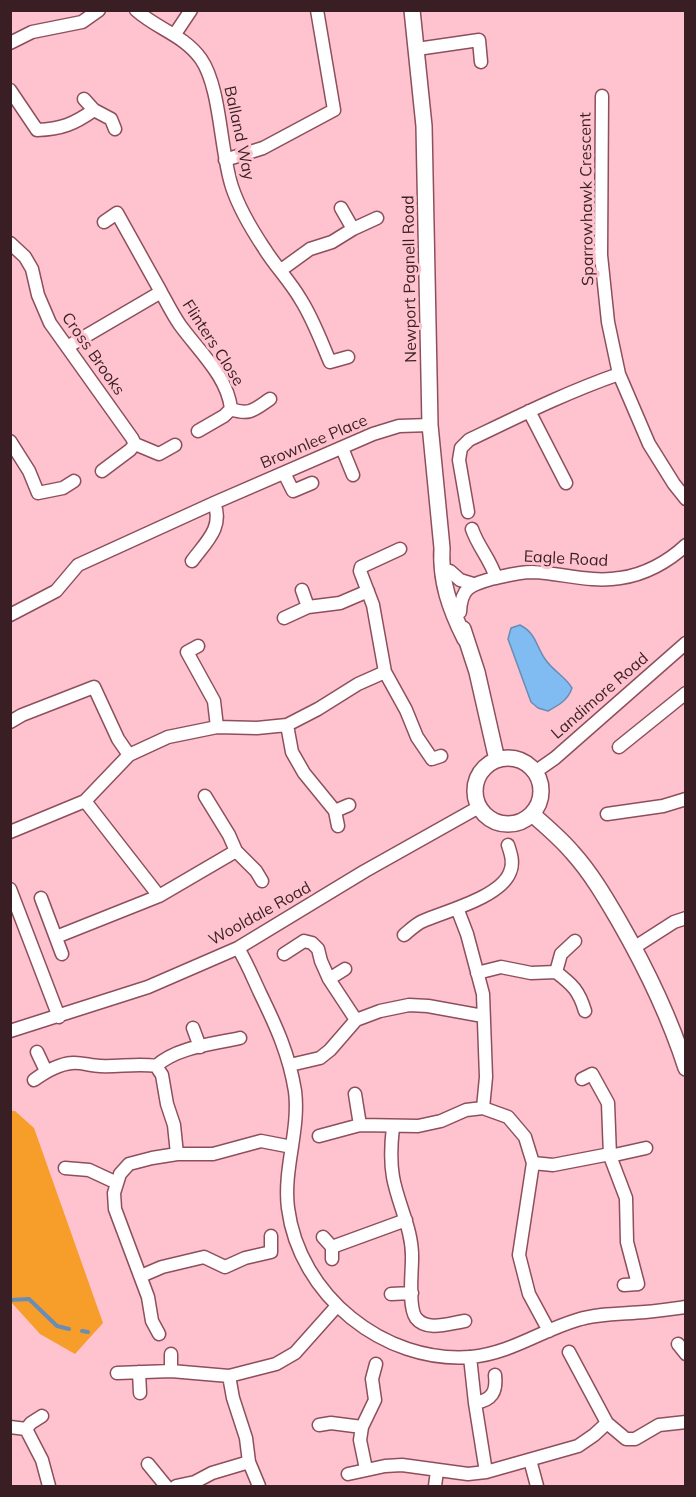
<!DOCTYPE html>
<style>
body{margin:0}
#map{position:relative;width:696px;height:1497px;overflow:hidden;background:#fec3ce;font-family:Mulish,sans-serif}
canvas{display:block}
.frame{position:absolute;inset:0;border:12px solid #391e24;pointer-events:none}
</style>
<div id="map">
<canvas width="696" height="1497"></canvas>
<div class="frame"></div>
</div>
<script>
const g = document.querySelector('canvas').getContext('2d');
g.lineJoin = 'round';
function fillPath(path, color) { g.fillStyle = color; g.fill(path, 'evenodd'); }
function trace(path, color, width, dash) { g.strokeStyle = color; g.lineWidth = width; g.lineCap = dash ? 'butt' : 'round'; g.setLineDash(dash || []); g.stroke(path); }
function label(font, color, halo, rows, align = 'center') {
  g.font = font + ' Mulish,sans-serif'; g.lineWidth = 6; g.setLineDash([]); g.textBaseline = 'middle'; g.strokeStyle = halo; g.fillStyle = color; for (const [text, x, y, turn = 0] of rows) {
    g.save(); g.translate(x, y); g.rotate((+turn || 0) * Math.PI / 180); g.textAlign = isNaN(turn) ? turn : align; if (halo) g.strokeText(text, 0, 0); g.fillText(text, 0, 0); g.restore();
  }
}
const green = new Path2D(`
 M11 1111H15L34 1128 103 1323 75 1354 40 1334 11 1302Z`);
const water = new Path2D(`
 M520 625C536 633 536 646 545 659 553 671 565 676 572 688 568 700 559 705 548 711L538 708 531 702 508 639 511 628Z`);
const stream = new Path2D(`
 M10 1300 29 1299 57 1326 69 1329
 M82 1331 88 1332`);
const minor = new Path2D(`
 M136 10C157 29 184 35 201 59 221 88 220 151 232 187 239 208 252 230 264 248 275 266 290 281 301 300 313 319 321 341 330 362L348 357
 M175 34 191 10
 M10 43 32 32 82 22 99 10
 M417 49 479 40 481 62
 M10 90 37 130C62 129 74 124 94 110L84 99
 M602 96 601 255 608 322 619 374 649 444 674 484 686 499
 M94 110 111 119 115 129
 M225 160 263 148 334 110 317 10
 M104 222 117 213 161 292
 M353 229 377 218
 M10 243 25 257 32 269 38 295 50 323 132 438 135 444 130 450 102 471
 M281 270 310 249 332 242 353 229 341 208
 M67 347 161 292C167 303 173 315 180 325 198 350 228 377 231 409L224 416 198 431
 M231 409C250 416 255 409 270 399
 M529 411 566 483
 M10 441 29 471 38 493 63 488 74 481
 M135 444 159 454 175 445
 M342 448 353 475
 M284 473 293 491 312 483
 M468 512 459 460 461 448 469 440C519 416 567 392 619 374
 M472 529C478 547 491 560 496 578
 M400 549 361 567 360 571 373 605 385 672 406 710 417 737 432 759 441 756
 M192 561C206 542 224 527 214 503
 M450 571 460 580 473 584
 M302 590 308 607
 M460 612C461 588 470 585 491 579 505 576 518 572 532 572 562 573 590 583 620 578 644 575 668 562 686 545
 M10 615 56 591 78 565 214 503 373 434 399 426 430 425
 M284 618 308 607 340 603 368 591
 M198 646 187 652 214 701 217 727
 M10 722 22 715 94 687 118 739 129 755
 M287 725 292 752 304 773 335 811 349 805
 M619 747 686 693
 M535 772 555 758 686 643
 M85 801 159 896
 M335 811 338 826
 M607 814 663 806 686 799
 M10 832 85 801 129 755 168 737 217 727 257 728 287 725 318 709 358 684 385 672
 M236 851 256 871 262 881
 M10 889 59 1017
 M41 898 62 954
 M457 908 467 934 483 994 486 1077 483 1108 508 1117 525 1137 533 1163 519 1255 529 1294 549 1331
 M404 935C410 930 416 924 423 921 446 911 501 897 510 872 514 863 511 854 508 845
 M56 937 159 896 236 851 229 835 205 796
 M575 941 561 954 556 972C573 985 579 991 585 1011
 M635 947 674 922 686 918
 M238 948C247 963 253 978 260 993 276 1026 289 1054 295 1091 300 1130 283 1169 288 1208 299 1295 384 1364 471 1357 511 1353 540 1331 577 1320 599 1313 623 1314 645 1312 659 1311 672 1309 686 1307
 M284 954 304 941 312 943 318 949 321 961 329 979 356 1020
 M477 973 501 967 531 973 556 972
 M329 979 345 969
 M193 1028 200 1047
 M10 1031 148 987 238 948 365 871 479 807
 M37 1052 46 1071
 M290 1065 320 1058 330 1050 356 1020 380 1011 409 1005 428 1006 483 1016
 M156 1066C177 1047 213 1044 240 1038
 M582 1079 592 1074 608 1103 610 1156 626 1198 627 1242 638 1284 624 1285
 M34 1080C45 1072 58 1064 72 1063 81 1062 91 1066 100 1066 118 1067 139 1063 156 1066L162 1075 167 1104 174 1125 177 1154
 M355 1094 360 1125
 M393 1127C391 1144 390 1160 393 1177 398 1205 413 1230 412 1259 412 1273 408 1307 416 1318 427 1332 450 1323 465 1321
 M319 1136 360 1125 418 1126 441 1121 466 1110 483 1108
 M610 1156 646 1148
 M533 1163 553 1165 610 1154
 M65 1168 89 1170 117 1183
 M323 1237 332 1247V1259
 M332 1247 406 1220
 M141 1276 162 1267 204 1257 225 1267 245 1258 271 1252V1236
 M391 1294 412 1293
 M159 1334 152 1321 148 1297 115 1209 114 1193 120 1174 129 1164 152 1158 177 1154H213L261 1141 292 1147
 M678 1344 686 1354
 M569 1352 607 1423 626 1439H635L659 1425 686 1422
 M470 1357 475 1403 486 1472
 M171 1371V1354
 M139 1372 140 1393
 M117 1373 171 1371 229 1376 276 1364 295 1353 336 1307
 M229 1376 233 1398 246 1438 249 1462 259 1486
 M475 1403C492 1400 497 1392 495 1375
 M319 1425 331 1423 362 1427
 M10 1427 26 1429 31 1423 42 1416
 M26 1429 42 1460 49 1486
 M530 1460 537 1486
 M148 1464 166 1486
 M366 1469 360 1440 362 1427 375 1400 372 1379 376 1364
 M348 1474 385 1466 402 1465 468 1474 486 1472 578 1446 594 1435 607 1423
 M176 1486 195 1482 212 1473 249 1462
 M435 1486 437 1471`);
const major = new Path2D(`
 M412 10 424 126 430 425 442 548C440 581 450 609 465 639
 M463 629 477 672 497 760
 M475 791a33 33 0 1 1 66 0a33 33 0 1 1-66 0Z
 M532 814C546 826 560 838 572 852 591 873 605 897 619 921 646 968 669 1015 686 1068`);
const streetNames = [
 ["Balland Way",239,133,78],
 ["Sparrowhawk Crescent",587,199,-91],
 ["Newport Pagnell Road",410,279,-91],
 ["Flinters Close",213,343,57],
 ["Cross Brooks",93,354,55],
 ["Brownlee Place",314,442,-23],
 ["Eagle Road",566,559,3],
 ["Landimore Road",600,696,-41],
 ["Wooldale Road",260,914,-29]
];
fillPath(green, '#f79e2a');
fillPath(water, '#80bbf1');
trace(water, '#6b8cb4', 1.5);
trace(stream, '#6b8cb4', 4);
trace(minor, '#8e4f5d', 15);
trace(major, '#8e4f5d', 18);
trace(minor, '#fff', 12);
trace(major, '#fff', 15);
label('16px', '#391e24', '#fec3ce', streetNames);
</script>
